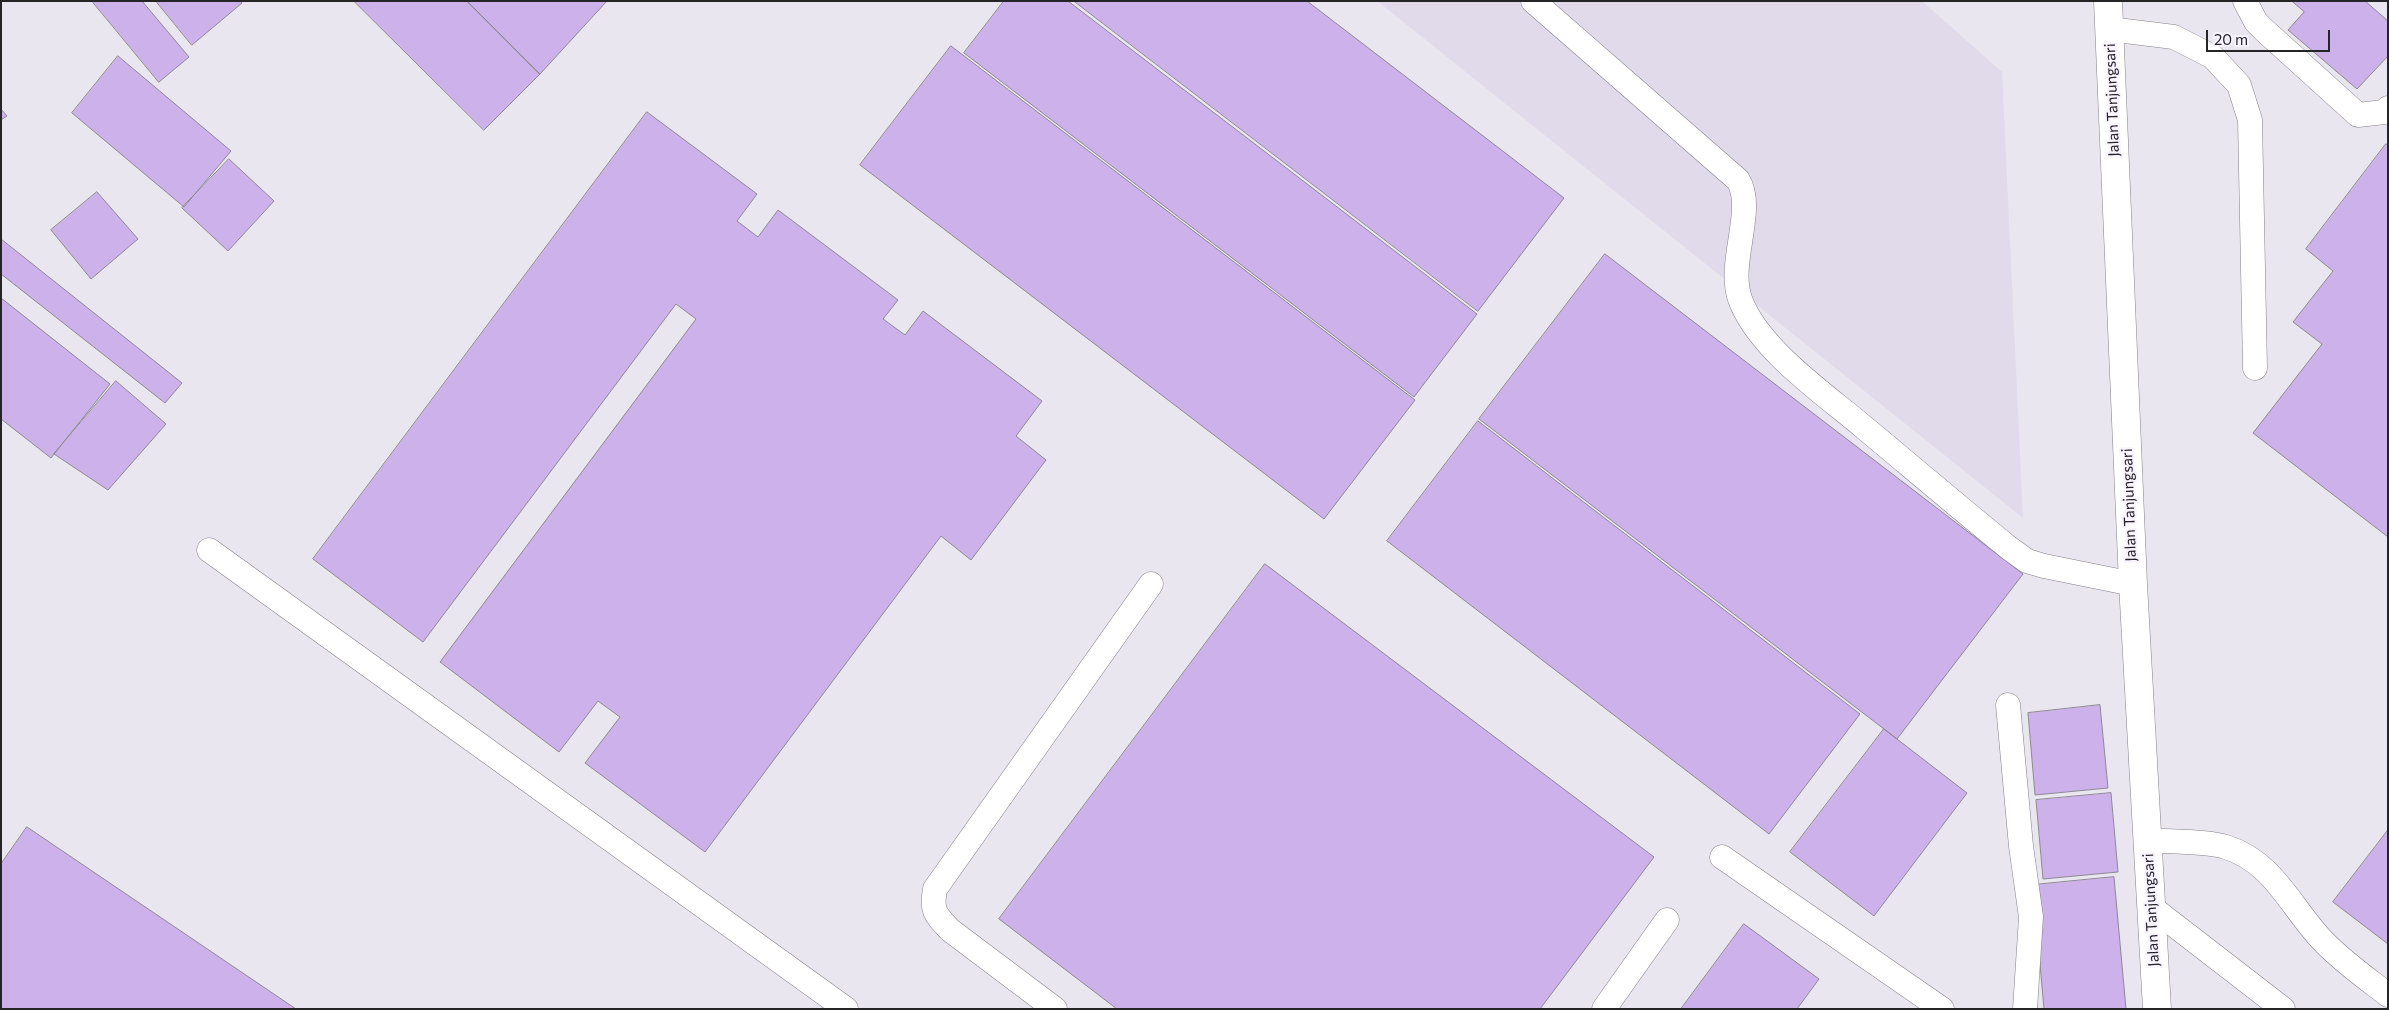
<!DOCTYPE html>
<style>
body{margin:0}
#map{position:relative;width:2389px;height:1010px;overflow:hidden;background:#eae6f0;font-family:Commissioner,sans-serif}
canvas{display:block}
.frame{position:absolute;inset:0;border:2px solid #252427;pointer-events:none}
.scale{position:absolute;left:2206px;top:30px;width:124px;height:22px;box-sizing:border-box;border:2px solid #252427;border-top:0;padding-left:6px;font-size:15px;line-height:18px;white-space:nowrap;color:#252427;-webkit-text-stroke:4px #f8f3fe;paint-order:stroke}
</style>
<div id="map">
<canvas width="2389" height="1010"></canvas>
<div class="frame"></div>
<div class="scale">20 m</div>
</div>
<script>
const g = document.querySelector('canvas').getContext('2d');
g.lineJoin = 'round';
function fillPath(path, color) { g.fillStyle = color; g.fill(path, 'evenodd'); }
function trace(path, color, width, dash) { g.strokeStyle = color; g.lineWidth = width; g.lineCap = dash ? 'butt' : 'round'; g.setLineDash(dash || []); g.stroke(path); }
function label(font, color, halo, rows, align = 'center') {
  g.font = font + ' Commissioner,sans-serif'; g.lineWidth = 4.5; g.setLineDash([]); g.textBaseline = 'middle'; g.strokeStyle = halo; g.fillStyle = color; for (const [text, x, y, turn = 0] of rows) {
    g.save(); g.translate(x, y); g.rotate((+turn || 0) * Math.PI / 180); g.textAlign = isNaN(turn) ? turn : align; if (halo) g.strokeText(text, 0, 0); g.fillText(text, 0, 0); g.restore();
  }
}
const built = new Path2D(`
 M1377 1H1922L2002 72 2023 518Z`);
const building = new Path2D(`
 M92 1H142L189 57 159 82Z
 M156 1H240L242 3 192 45Z
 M354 1H467L540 74 484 130Z
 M467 1H607L540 74Z
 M1004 1H1068L1477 314 1414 397 964 53Z
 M1074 1H1307L1564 198 1478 311Z
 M2292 1H2365L2388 21V56L2357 89 2288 30 2304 12Z
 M951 46 1415 400 1324 519 860 165Z
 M118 56 231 151 184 207 72 113Z
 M1 109 7 116 1 120Z
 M647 112 757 194 737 221 758 237 778 210 898 300 883 319 905 335 923 311 1042 401 1016 436 1046 460 971 560 941 536 705 852 585 763 620 717 598 701 559 752 440 662 696 319 676 304 423 642 313 559Z
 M2386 144 2388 145V537L2253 433 2322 344 2293 322 2333 271 2306 249Z
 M229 159 274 201 228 251 182 208Z
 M97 192 138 239 91 279 51 230Z
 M1 239 182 383 165 403 1 274Z
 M1605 254 2023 574 1897 739 1479 419Z
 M1 298 110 384 51 458 1 419Z
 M116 381 166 424 108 490 54 454Z
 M1478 421 1860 714 1769 834 1387 541Z
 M1265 564 1654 857 1540 1009H1117L999 919Z
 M2100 705 2108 788 2035 795 2028 713Z
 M1884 729 1967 793 1874 916 1790 852Z
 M2111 793 2118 872 2043 879 2036 800Z
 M27 827 296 1009H1V864Z
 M2388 830V944L2333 902Z
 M2114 877 2126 1009H2044L2033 885Z
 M1744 924 1819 979 1797 1009H1681Z`);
const service = new Path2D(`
 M1533 1 1738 180C1756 209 1727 263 1740 299 1758 349 1826 395 1866 429 1914 469 1961 509 2009 548L2027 561 2044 566 2133 584
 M2245 1 2256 22 2264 30 2358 115 2384 112 2388 108
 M2109 29 2174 37 2213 57 2239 85 2250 120 2255 368
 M209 550 846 1009
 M2008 705 2021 846 2031 917 2025 1009
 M2147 840C2168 842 2208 841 2226 847 2274 862 2291 908 2323 941 2342 961 2366 978 2388 995
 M1722 857 1942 1009
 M2151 907 2283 1009
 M1055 1009 950 930C935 914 931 911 935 889L1151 584
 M1604 1009 1667 920`);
const secondary = new Path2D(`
 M2108 1 2133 584 2157 1009`);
const streetNames = [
 ["Jalan Tanjungsari",2112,100,-92],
 ["Jalan Tanjungsari",2129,505,-92],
 ["Jalan Tanjungsari",2151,910,-93]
];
fillPath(built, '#e1daeb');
fillPath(building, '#ccb1ea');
trace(building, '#8d8992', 1);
trace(service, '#84808a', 25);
trace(secondary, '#84808a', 29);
trace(service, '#fff', 24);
trace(secondary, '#fff', 28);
label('15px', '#252427', '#f8f3fe', streetNames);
</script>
